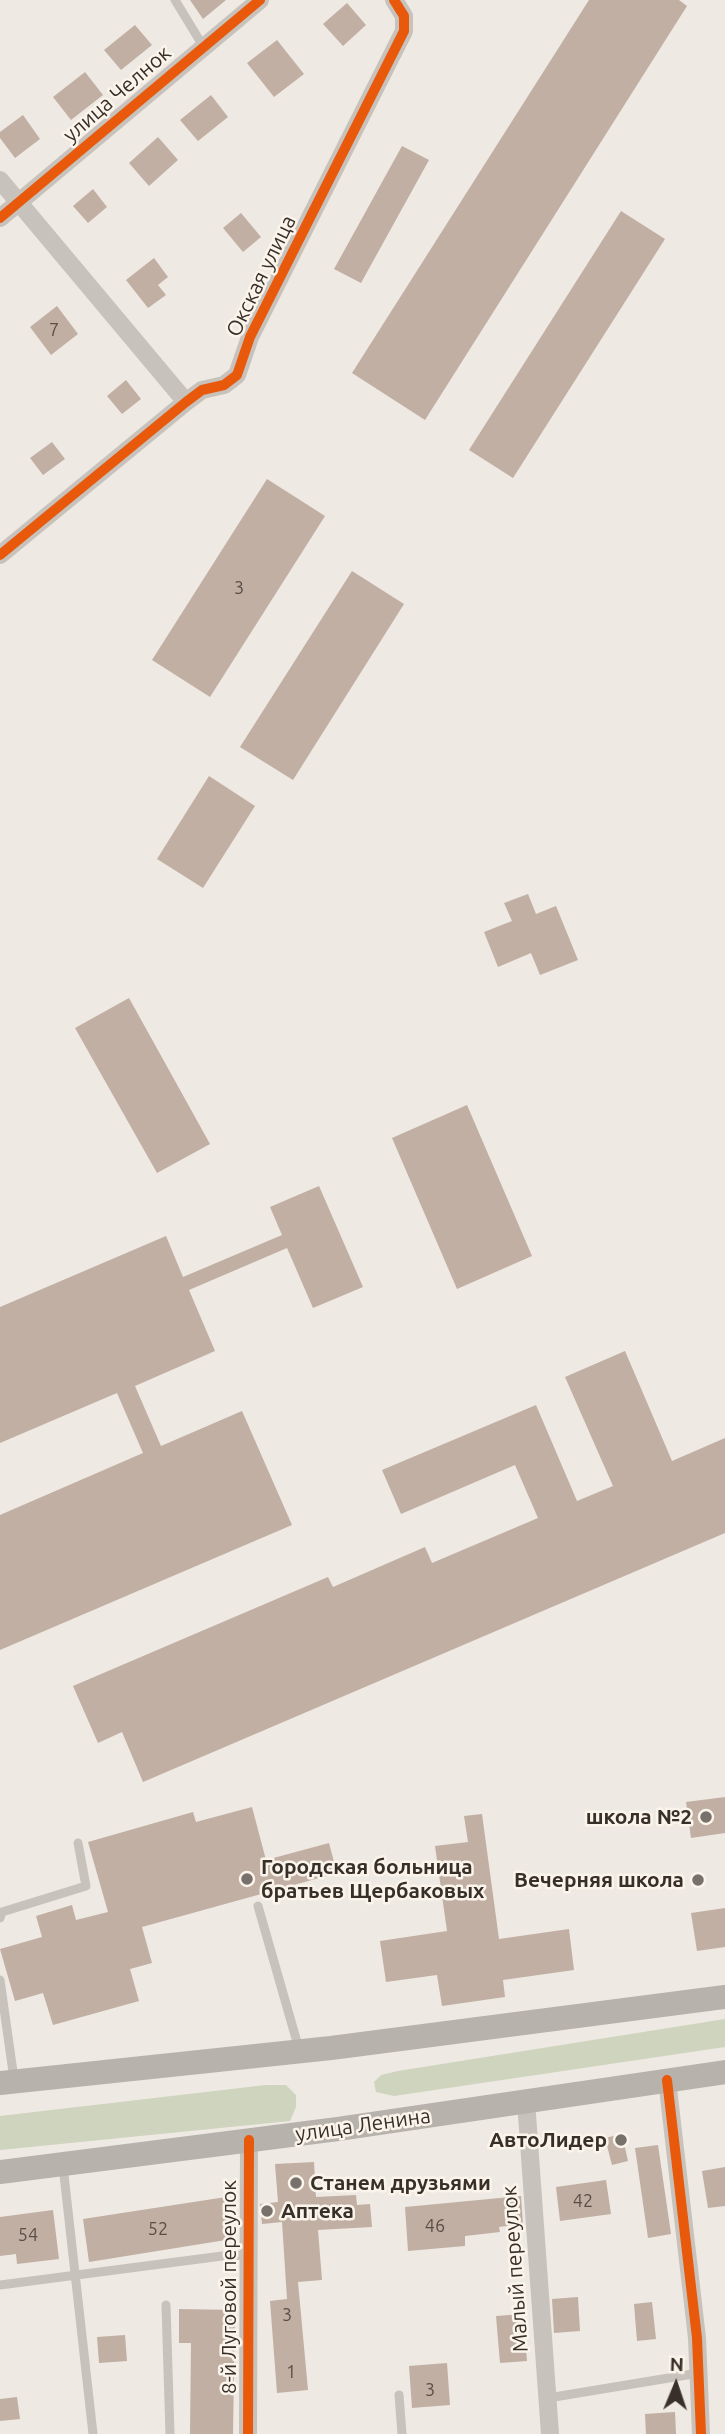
<!DOCTYPE html>
<meta charset="utf-8">
<style>
body{margin:0}
#map{position:relative;width:725px;height:2434px;overflow:hidden;background:#eee9e2;font-family:Ubuntu,sans-serif}
canvas{display:block}
.north{position:absolute;left:641px;top:2350px;width:70px;height:70px;-webkit-text-stroke:5px #faf4eb;paint-order:stroke;rotate:2deg;font-size:19px;font-weight:700;line-height:28px;text-align:center;color:#382f29}
.north::after{content:'';display:block;margin:auto;width:24px;height:32px;background:#382f29;clip-path:polygon(50% 0,100% 100%,50% 72%,0 100%)}
</style>
<div id="map">
<canvas width="725" height="2434"></canvas>
<div class="north">N</div>
</div>
<script>
const g = document.querySelector('canvas').getContext('2d');
g.lineJoin = 'round';
function fillPath(path, color) { g.fillStyle = color; g.fill(path, 'evenodd'); }
function trace(path, color, width, dash) { g.strokeStyle = color; g.lineWidth = width; g.lineCap = dash ? 'butt' : 'round'; g.setLineDash(dash || []); g.stroke(path); }
function label(font, color, halo, rows, align = 'center') {
  g.font = font + ' Ubuntu,sans-serif'; g.lineWidth = 5; g.setLineDash([]); g.textBaseline = 'middle'; g.strokeStyle = halo; g.fillStyle = color; for (const [text, x, y, turn = 0] of rows) {
    g.save(); g.translate(x, y); g.rotate((+turn || 0) * Math.PI / 180); g.textAlign = isNaN(turn) ? turn : align; if (halo) g.strokeText(text, 0, 0); g.fillText(text, 0, 0); g.restore();
  }
}
const green = new Path2D(`
 M725 2019V2047L394 2096 376 2092 374 2082 381 2075 398 2071Z
 M266 2085H286L296 2095V2107L290 2121 0 2150V2116Z`);
const building = new Path2D(`
 M190 0H226L203 19Z
 M589 0H679L687 6 425 420 352 373Z
 M347 3 366 25 343 46 323 24Z
 M135 25 152 45 121 70 104 50Z
 M277 40 304 74 274 97 247 63Z
 M85 72 103 95 71 120 53 97Z
 M211 95 228 117 198 141 180 120Z
 M23 115 40 139 15 158 0 138V132Z
 M158 137 178 160 149 186 129 163Z
 M402 146 429 160 361 283 334 269Z
 M93 189 107 207 88 223 73 206Z
 M621 211 665 239 513 478 469 450Z
 M241 213 261 237 243 252 223 228Z
 M154 258 168 277 158 285 166 295 148 308 126 280Z
 M57 306 78 334 51 355 30 327Z
 M126 380 141 399 122 414 107 396Z
 M52 442 65 459 43 475 30 458Z
 M267 479 325 516 210 697 152 660Z
 M352 571 404 604 293 780 240 747Z
 M209 776 255 806 203 888 157 859Z
 M528 894 536 914 556 906 578 960 540 975 531 953 498 967 484 932 512 921 504 903Z
 M129 998 210 1144 157 1173 75 1028Z
 M467 1105 532 1256 457 1289 392 1138Z
 M319 1186 363 1287 313 1308 287 1248 189 1290 215 1351 135 1386 161 1446 242 1411 292 1525 0 1650V1515L143 1453 117 1393 0 1443V1307L166 1236 183 1277 282 1235 270 1207Z
 M625 1351 672 1461 725 1438V1533L143 1782 122 1732 98 1743 73 1686 328 1577 333 1587 425 1547 432 1563 538 1518 515 1465 401 1514 382 1470 536 1405 577 1501 613 1486 565 1377Z
 M725 1797V1833L691 1838 686 1802Z
 M252 1807 266 1860 329 1843 337 1873 142 1927 152 1963 130 1969 139 2001 53 2025 43 1993 15 2001 0 1949 42 1937 36 1916 72 1905 76 1920 108 1912 88 1842 193 1812 196 1822Z
 M482 1814 499 1939 569 1929 574 1970 503 1980 505 1997 442 2006 437 1975 386 1982 380 1941 447 1931 435 1846 468 1842 464 1816Z
 M725 1908V1947L697 1951 691 1913Z
 M622 2134 628 2161 612 2165 605 2138Z
 M658 2145 671 2234 648 2238 635 2148Z
 M314 2162 316 2197 356 2195 357 2205 370 2204 372 2227 318 2230 322 2280 298 2282 308 2390 277 2393 270 2301 287 2299 282 2222 262 2224 260 2204 278 2202 275 2164Z
 M725 2167V2206L708 2208 702 2171Z
 M606 2180 611 2214 560 2221 556 2187Z
 M521 2196 523 2224 499 2227 500 2232 465 2236V2246L408 2251 405 2207Z
 M226 2197 232 2239 89 2262 83 2219Z
 M53 2210 59 2259 17 2264 16 2254 0 2256V2217Z
 M578 2297 580 2331 554 2333 552 2299Z
 M652 2302 656 2339 637 2341 634 2304Z
 M179 2309 235 2310 233 2434H190L191 2343H179Z
 M523 2314 527 2361 500 2363 496 2316Z
 M125 2335 127 2361 99 2363 97 2337Z
 M447 2363 450 2405 412 2408 409 2366Z
 M17 2397 20 2419 0 2421V2399Z
 M675 2412 676 2434H646L645 2414Z`);
const lane = new Path2D(`
 M175 0 203 46
 M258 1906 299 2049
 M0 1918 2 1912 86 1886 78 1843
 M0 1980 14 2079
 M63 2166 93 2434
 M0 2285 222 2256 248 2255
 M166 2305 170 2434
 M399 2395 402 2434
 M548 2398 699 2373`);
const street = new Path2D(`
 M0 180 186 402
 M0 218 260 0
 M0 555 186 402 202 390 224 385 237 375 250 337 404 31V16L394 0
 M667 2080 697 2338 701 2434
 M526 2101 550 2434
 M248 2434 249 2140`);
const secondary = new Path2D(`
 M0 2083 331 2048 725 1997
 M0 2172 338 2129 725 2072`);
const cycleway = new Path2D(`
 M0 218 260 0
 M0 555 186 402 202 390 224 385 237 375 250 337 404 31V16L394 0
 M667 2080 697 2338 701 2434
 M248 2434 249 2140`);
const markers = [
 [706,1817,7,"#78706a"],
 [247,1879,7,"#78706a"],
 [698,1880,7,"#78706a"],
 [621,2140,7,"#78706a"],
 [296,2183,7,"#78706a"],
 [267,2211,7,"#78706a"]
];
const numberNames = [
 ["7",54,330],
 ["3",239,588],
 ["42",583,2201],
 ["46",435,2226],
 ["52",158,2229],
 ["54",28,2235],
 ["3",287,2315],
 ["1",291,2372],
 ["3",430,2390]
];
const streetNames = [
 ["улица Челнок",117,94,-41],
 ["Окская улица",261,276,-64],
 ["улица Ленина",363,2125,-8],
 ["Малый переулок",515,2269,-94],
 ["8-й Луговой переулок",229,2287,-90]
];
const poiNames = [
 ["школа №2",692,1817],
 ["Городская больница",261,1867,"left"],
 ["братьев Щербаковых",261,1891,"left"],
 ["Вечерняя школа",684,1880],
 ["АвтоЛидер",607,2140],
 ["Станем друзьями",310,2183,"left"],
 ["Аптека",281,2211,"left"]
];
fillPath(green, '#ced4bd');
fillPath(building, '#c1afa4');
trace(lane, '#c7c2bc', 9);
trace(street, '#c7c2bc', 18);
trace(secondary, '#b8b2ac', 24);
trace(cycleway, '#e8590c', 10);
for (const [x, y, r, color] of markers) { const dot = new Path2D(); dot.arc(x, y, r, 0, 2 * Math.PI); g.fillStyle = color; g.fill(dot); trace(dot, '#faf4eb', 2.5); }
label('18px', '#5a4f48', null, numberNames);
label('21px', '#382f29', '#faf4eb', streetNames);
label('bold 21px', '#382f29', '#faf4eb', poiNames, 'right');
</script>
